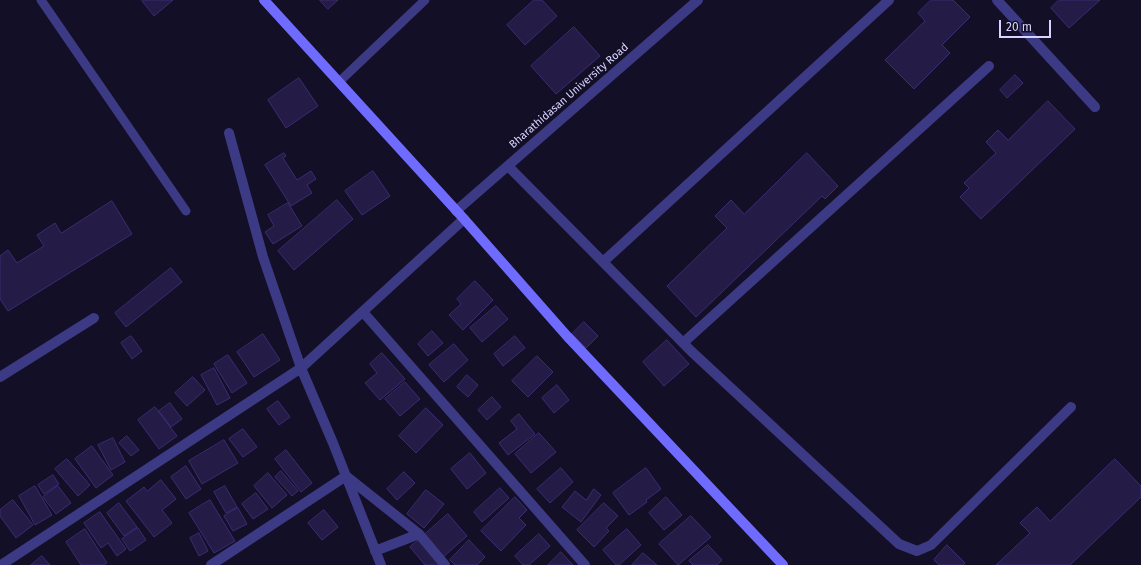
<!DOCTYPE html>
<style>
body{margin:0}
#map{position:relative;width:1141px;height:565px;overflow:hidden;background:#130f26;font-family:"Fira Sans",sans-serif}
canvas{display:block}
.scale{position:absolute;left:999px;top:20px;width:52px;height:18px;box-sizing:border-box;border:2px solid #d9d4ff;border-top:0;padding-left:5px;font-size:12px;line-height:14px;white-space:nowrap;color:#d9d4ff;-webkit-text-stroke:3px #130f26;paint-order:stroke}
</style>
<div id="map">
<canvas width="1141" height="565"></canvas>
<div class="scale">20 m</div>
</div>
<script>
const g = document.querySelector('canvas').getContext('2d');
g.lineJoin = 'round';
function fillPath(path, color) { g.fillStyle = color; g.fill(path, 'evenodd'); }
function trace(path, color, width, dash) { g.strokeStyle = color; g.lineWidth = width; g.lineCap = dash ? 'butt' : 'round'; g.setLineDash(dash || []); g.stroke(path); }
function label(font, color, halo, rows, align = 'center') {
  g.font = font + ' "Fira Sans",sans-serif'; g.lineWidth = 4; g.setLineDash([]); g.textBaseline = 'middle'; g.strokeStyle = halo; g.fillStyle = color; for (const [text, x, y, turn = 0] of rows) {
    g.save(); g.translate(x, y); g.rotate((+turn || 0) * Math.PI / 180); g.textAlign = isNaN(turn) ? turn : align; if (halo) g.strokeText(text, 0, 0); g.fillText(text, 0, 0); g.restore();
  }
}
const building = new Path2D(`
 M143 0H173L154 16 142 1Z
 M320 0H338L328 9Z
 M534 0H542L557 16 525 45 507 25Z
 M931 0H953L970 17 942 45 950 53 914 89 885 60 925 21 918 13Z
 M1059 0H1100L1069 28 1051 8Z
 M574 27 600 56 556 94 531 66Z
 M1015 75 1023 83 1007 98 1000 90Z
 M299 78 318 106 286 128 268 100Z
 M1048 101 1075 129 981 219 960 197 969 188 964 183 996 153 986 142 998 130 1008 140Z
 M284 153 286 156 283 158 297 180 311 171 316 179 307 185 312 193 291 206 265 165Z
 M807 153 838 186 825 199 822 196 696 317 667 286 727 228 715 216 731 200 744 214Z
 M373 171 390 196 362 215 345 191Z
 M337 200 353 219 294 270 278 251Z
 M112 201 132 234 8 311 0 299V256L8 250 17 263 44 246 37 235 55 223 61 233Z
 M288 203 302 226 273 244 265 232 274 226 268 215Z
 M171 268 182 282 126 327 115 313Z
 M475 281 493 300 463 330 449 315 461 304 457 299Z
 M496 306 508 319 482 342 470 328Z
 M584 322 598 336 586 348 572 334Z
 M432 331 443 343 428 356 418 344Z
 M263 334 280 360 254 377 237 352Z
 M131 336 142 351 132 359 121 343Z
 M515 336 525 348 503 366 494 354Z
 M667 340 689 364 664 386 643 362Z
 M454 344 468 360 444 382 429 365Z
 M382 353 405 379 380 400 365 383 377 373 370 364Z
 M228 355 247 383 232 393 214 364Z
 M537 356 553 372 528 397 512 381Z
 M214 368 230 398 217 405 201 375Z
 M467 375 478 385 468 397 457 387Z
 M193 377 205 390 187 406 175 393Z
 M405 382 420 399 400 416 385 399Z
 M557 385 569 400 554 413 542 398Z
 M492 397 501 407 487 420 478 410Z
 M278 401 290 417 279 425 267 409Z
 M170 403 182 419 171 427 159 411Z
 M155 407 177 436 159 449 138 420Z
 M426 408 443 425 416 453 399 436Z
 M519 414 535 434 508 455 499 443 517 429 511 421Z
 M243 429 257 447 243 457 229 439Z
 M539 433 556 452 531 473 515 454Z
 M127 436 139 450 131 456 119 443Z
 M113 438 125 462 111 470 98 445Z
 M224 440 238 463 202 484 189 461Z
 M92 446 113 475 96 488 75 459Z
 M286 450 312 483 301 492 275 459Z
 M470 453 486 473 467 489 451 469Z
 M67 459 90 485 78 496 55 469Z
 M1115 459 1141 486V497L1070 565H996L1030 533 1020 523 1037 507 1050 521Z
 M186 466 201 489 186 499 171 477Z
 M561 468 573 482 550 503 537 489Z
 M646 468 661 489 646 500 647 502 629 515 613 493Z
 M281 471 298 491 292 496 275 477Z
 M404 472 415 483 397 500 387 489Z
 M268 473 287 495 272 508 254 486Z
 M53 475 59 484 44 494 38 485Z
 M161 480 176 499 162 510 172 523 154 537 126 501 144 487 147 491Z
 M35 486 52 515 35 525 19 496Z
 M58 486 71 503 56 514 43 497Z
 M225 486 237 507 226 513 214 492Z
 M500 488 509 498 482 522 474 512Z
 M594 489 601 495 581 522 562 507 575 491 586 500Z
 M426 490 444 504 424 528 407 514Z
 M256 493 268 509 253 519 242 504Z
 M515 497 527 510 519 518 526 525 501 551 481 531Z
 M666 497 682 515 664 530 649 513Z
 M13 500 33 525 16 538 0 516V510Z
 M210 500 235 541 214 553 189 513Z
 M119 503 137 527 124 536 107 513Z
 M604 503 618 516 606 528 609 531 594 547 577 530Z
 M238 508 247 524 233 531 224 516Z
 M324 510 338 527 322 540 308 523Z
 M100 512 126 549 117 556 108 543 101 548 84 523Z
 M448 514 467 536 442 558 423 536Z
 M691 516 711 537 678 565 659 544Z
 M138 528 146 540 130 551 122 539Z
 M85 529 107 563 103 565H81L66 542Z
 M627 529 641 545 619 565H616L603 550Z
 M199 533 208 551 199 556 190 538Z
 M539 534 550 546 529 565H523L515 556Z
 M419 540 440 565H425L410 547Z
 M469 540 485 557 477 565H455L450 560Z
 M708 545 722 560 717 565H693L689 561Z
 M947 545 965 563 963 565H939L934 560Z
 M561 552 573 565H548Z
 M643 553 657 565H632Z
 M42 556 50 565H31Z`);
const lane = new Path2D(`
 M41 0 186 211
 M339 82 425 0`);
const street = new Path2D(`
 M997 0 1095 107
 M229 133 263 257 301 368 333 443 381 565
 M508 166 691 351 899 544 917 551 931 545 1071 407
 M456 211 698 0
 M603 262 889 0
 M363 312 585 565
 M683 343 989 66
 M0 377 94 318
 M375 551 419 534
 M1 565 301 368 464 219
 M211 565 346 476 419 534 445 565`);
const secondary = new Path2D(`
 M264 0 464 219 567 336 783 565`);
const streetNames = [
 ["Bharathidasan University Road",569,96,-41]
];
fillPath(building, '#241b47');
trace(building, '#3b2d73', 1);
trace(lane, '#3d3a85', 9);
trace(street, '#3d3a85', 10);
trace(secondary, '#6f6bff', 10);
label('11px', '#d9d4ff', '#130f26', streetNames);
</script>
